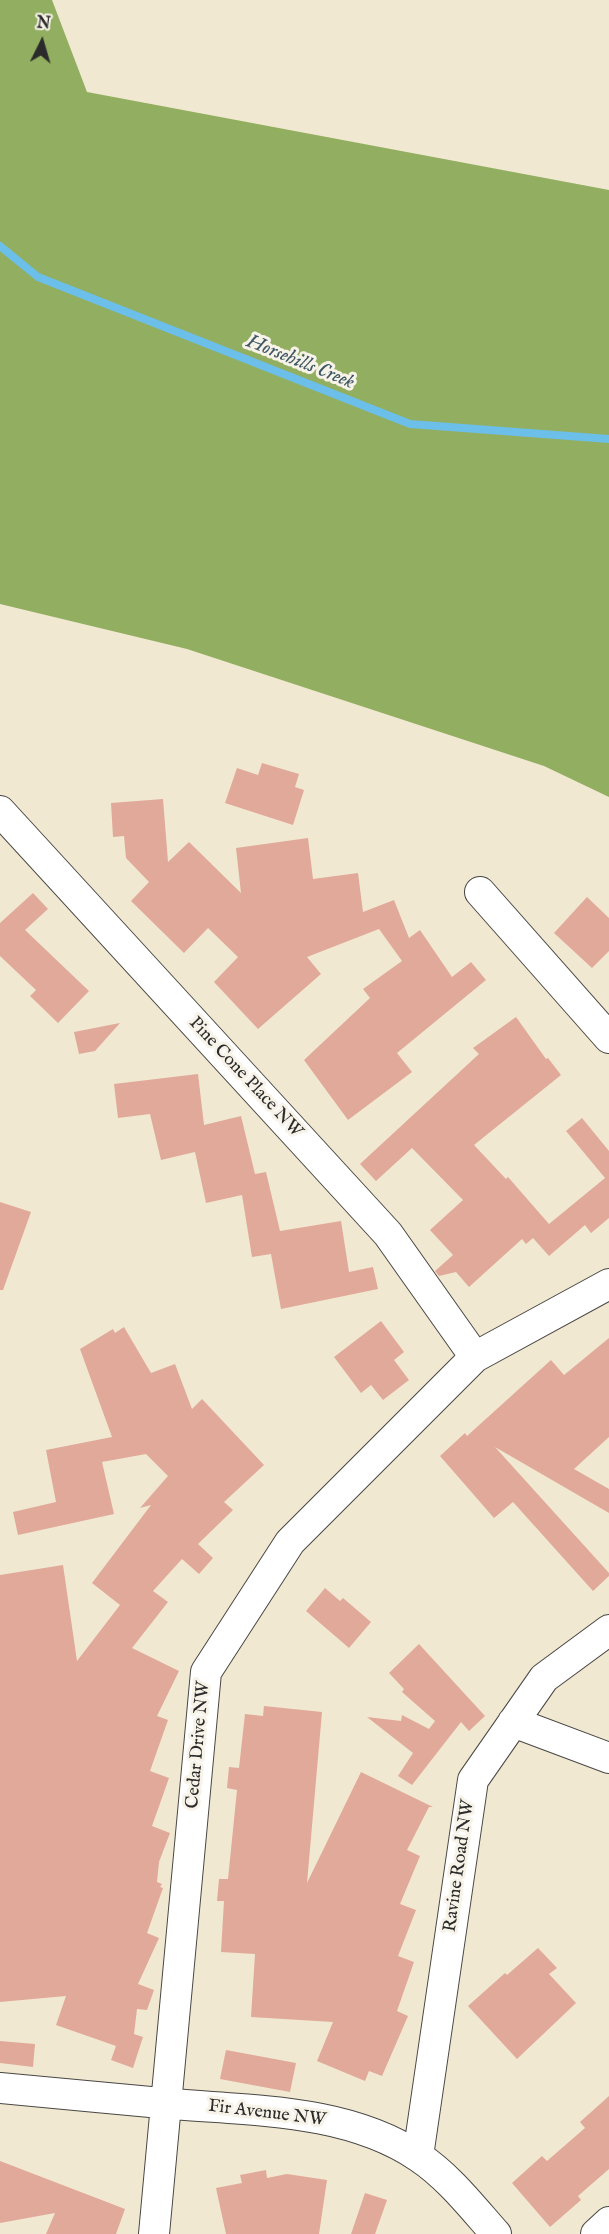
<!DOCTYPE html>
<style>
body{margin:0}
#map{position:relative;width:609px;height:2234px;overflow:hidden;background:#f1e8d1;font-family:"IM FELL English",serif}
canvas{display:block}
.north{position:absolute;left:12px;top:12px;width:60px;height:60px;-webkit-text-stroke:4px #f7f3e8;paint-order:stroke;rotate:5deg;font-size:16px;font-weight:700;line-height:24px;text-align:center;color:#2b2b2b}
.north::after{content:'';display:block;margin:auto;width:21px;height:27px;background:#2b2b2b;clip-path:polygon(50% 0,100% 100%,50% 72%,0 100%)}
</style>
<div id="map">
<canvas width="609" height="2234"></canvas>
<div class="north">N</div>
</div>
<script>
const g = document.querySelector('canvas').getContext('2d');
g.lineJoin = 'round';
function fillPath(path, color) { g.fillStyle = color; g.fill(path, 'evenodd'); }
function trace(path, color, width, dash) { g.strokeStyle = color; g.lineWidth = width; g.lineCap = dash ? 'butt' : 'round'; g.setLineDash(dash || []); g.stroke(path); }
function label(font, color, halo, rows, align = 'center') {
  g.font = font + ' "IM FELL English",serif'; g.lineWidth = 6; g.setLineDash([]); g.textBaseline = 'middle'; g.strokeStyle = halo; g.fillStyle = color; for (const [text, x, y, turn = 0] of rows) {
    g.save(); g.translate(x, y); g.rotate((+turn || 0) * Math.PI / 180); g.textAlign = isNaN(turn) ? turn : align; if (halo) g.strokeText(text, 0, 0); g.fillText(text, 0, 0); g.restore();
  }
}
const forest = new Path2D(`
 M0 0H52L87 92 609 190V797L544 766 187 649 0 604Z`);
const stream = new Path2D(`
 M0 246 38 277 410 424 609 439`);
const building = new Path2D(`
 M262 763 299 774 295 787 304 790 293 825 225 803 237 768 258 775Z
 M163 799 168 862 189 842 241 893 236 848 308 838 313 879 358 873 363 912 394 900 409 938 420 930 452 977 471 962 486 980 397 1053 412 1072 348 1120 304 1060 370 998 363 989 402 961 379 929 307 957 321 974 258 1029 214 982 238 957 208 928 184 953 131 901 149 882 126 858 124 836 113 837 111 803Z
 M33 893 48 909 25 930 89 991 58 1023 30 996 36 990 0 956V923Z
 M587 897 609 918V951L592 968 554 933Z
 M516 1017 546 1059 548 1058 561 1075 474 1145 506 1179 508 1177 549 1224 605 1178 566 1131 582 1118 609 1151V1218L591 1233 585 1225 549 1256 533 1238 526 1244 522 1239 469 1287 456 1272 439 1276 435 1271 453 1255 430 1230 463 1200 412 1148 376 1181 360 1164 479 1054 473 1048Z
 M120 1023 95 1051 79 1054 74 1032Z
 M198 1074 204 1125 241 1116 255 1174 266 1172 280 1231 341 1221 349 1272 373 1267 378 1289 281 1309 271 1254 252 1257 242 1195 206 1203 195 1152 161 1160 150 1114 118 1118 114 1084Z
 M0 1202 31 1212 3 1290H0Z
 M381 1321 404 1352 394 1360 409 1380 383 1400 371 1385 361 1393 334 1357Z
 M124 1327 151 1373 175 1364 192 1409 202 1399 264 1465 224 1502 233 1510 198 1544 213 1558 199 1574 182 1559 153 1591 168 1602 132 1648 179 1671 157 1716 168 1720 150 1771 169 1778 152 1826 170 1833 159 1862 157 1882 162 1884 160 1887 163 1888 147 1933 159 1938 138 1984 154 1990 147 2010 137 2009 134 2034 143 2037 133 2068 111 2060 116 2046 56 2025 66 1996 0 2002V1575L63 1565 77 1661 120 1605 92 1583 151 1505 140 1508 168 1476 146 1454 102 1462 114 1514 18 1535 13 1512 56 1502 46 1450 112 1437 80 1349 113 1329 115 1333Z
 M609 1338V1437L574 1469 609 1489V1513L495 1447 609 1573V1576L593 1591 513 1502 494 1518 440 1456 465 1433 467 1436 551 1360 564 1375Z
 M325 1588 340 1601 343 1598 371 1622 349 1648 306 1611Z
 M419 1644 485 1716 469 1731 461 1722 412 1785 398 1776 413 1753 367 1717 401 1721 402 1715 429 1729 435 1721 402 1692 404 1689 389 1673Z
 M264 1706 322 1712 307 1883 361 1772 433 1807H429L407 1850 420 1856 400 1904 416 1910 398 1956 414 1962 397 2011 408 2016 382 2076 369 2071 365 2081 317 2061 333 2022 251 2017 255 1954 221 1952 224 1901H217L219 1879H228L237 1790 227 1788 229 1767 239 1768 245 1714 263 1716Z
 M538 1948 557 1968 549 1974 576 2003 517 2059 468 2006 505 1973 507 1975Z
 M0 2041 35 2044 33 2067 0 2063Z
 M226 2050 296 2063 290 2092 220 2079Z
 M609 2096V2169L578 2196 581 2200 550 2227 512 2183 542 2156 547 2161 585 2128 580 2122Z
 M0 2161 125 2209 116 2234H46L55 2213 0 2223Z
 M266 2170 267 2178 287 2174 327 2180 319 2234H226L216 2188 242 2183 240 2175Z
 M365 2193 387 2200 375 2234H351Z`);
const minor = new Path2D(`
 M0 811 388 1234 475 1357
 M480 892 609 1038
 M513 1722 609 1758
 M0 2088C57 2093 115 2099 172 2104 254 2111 348 2109 419 2157 449 2177 472 2207 496 2234
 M418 2156 473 1780 544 1678 609 1630
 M154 2234 206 1672 290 1542 475 1357 609 1284
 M596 2234 609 2222`);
const streetNames = [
 ["Pine Cone Place NW",245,1078,47],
 ["Cedar Drive NW",199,1745,-85],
 ["Ravine Road NW",460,1866,-82],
 ["Fir Avenue NW",267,2114,7]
];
const waterNames = [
 ["Horsehills Creek",300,363,22]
];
fillPath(forest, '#92ae60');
trace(stream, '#6cbfe8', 8);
fillPath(building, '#e1a99a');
trace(minor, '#494744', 32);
trace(minor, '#fff', 30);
label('18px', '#2b2b2b', '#f7f3e8', streetNames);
label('italic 20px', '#3e5764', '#f7f3e8', waterNames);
</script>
